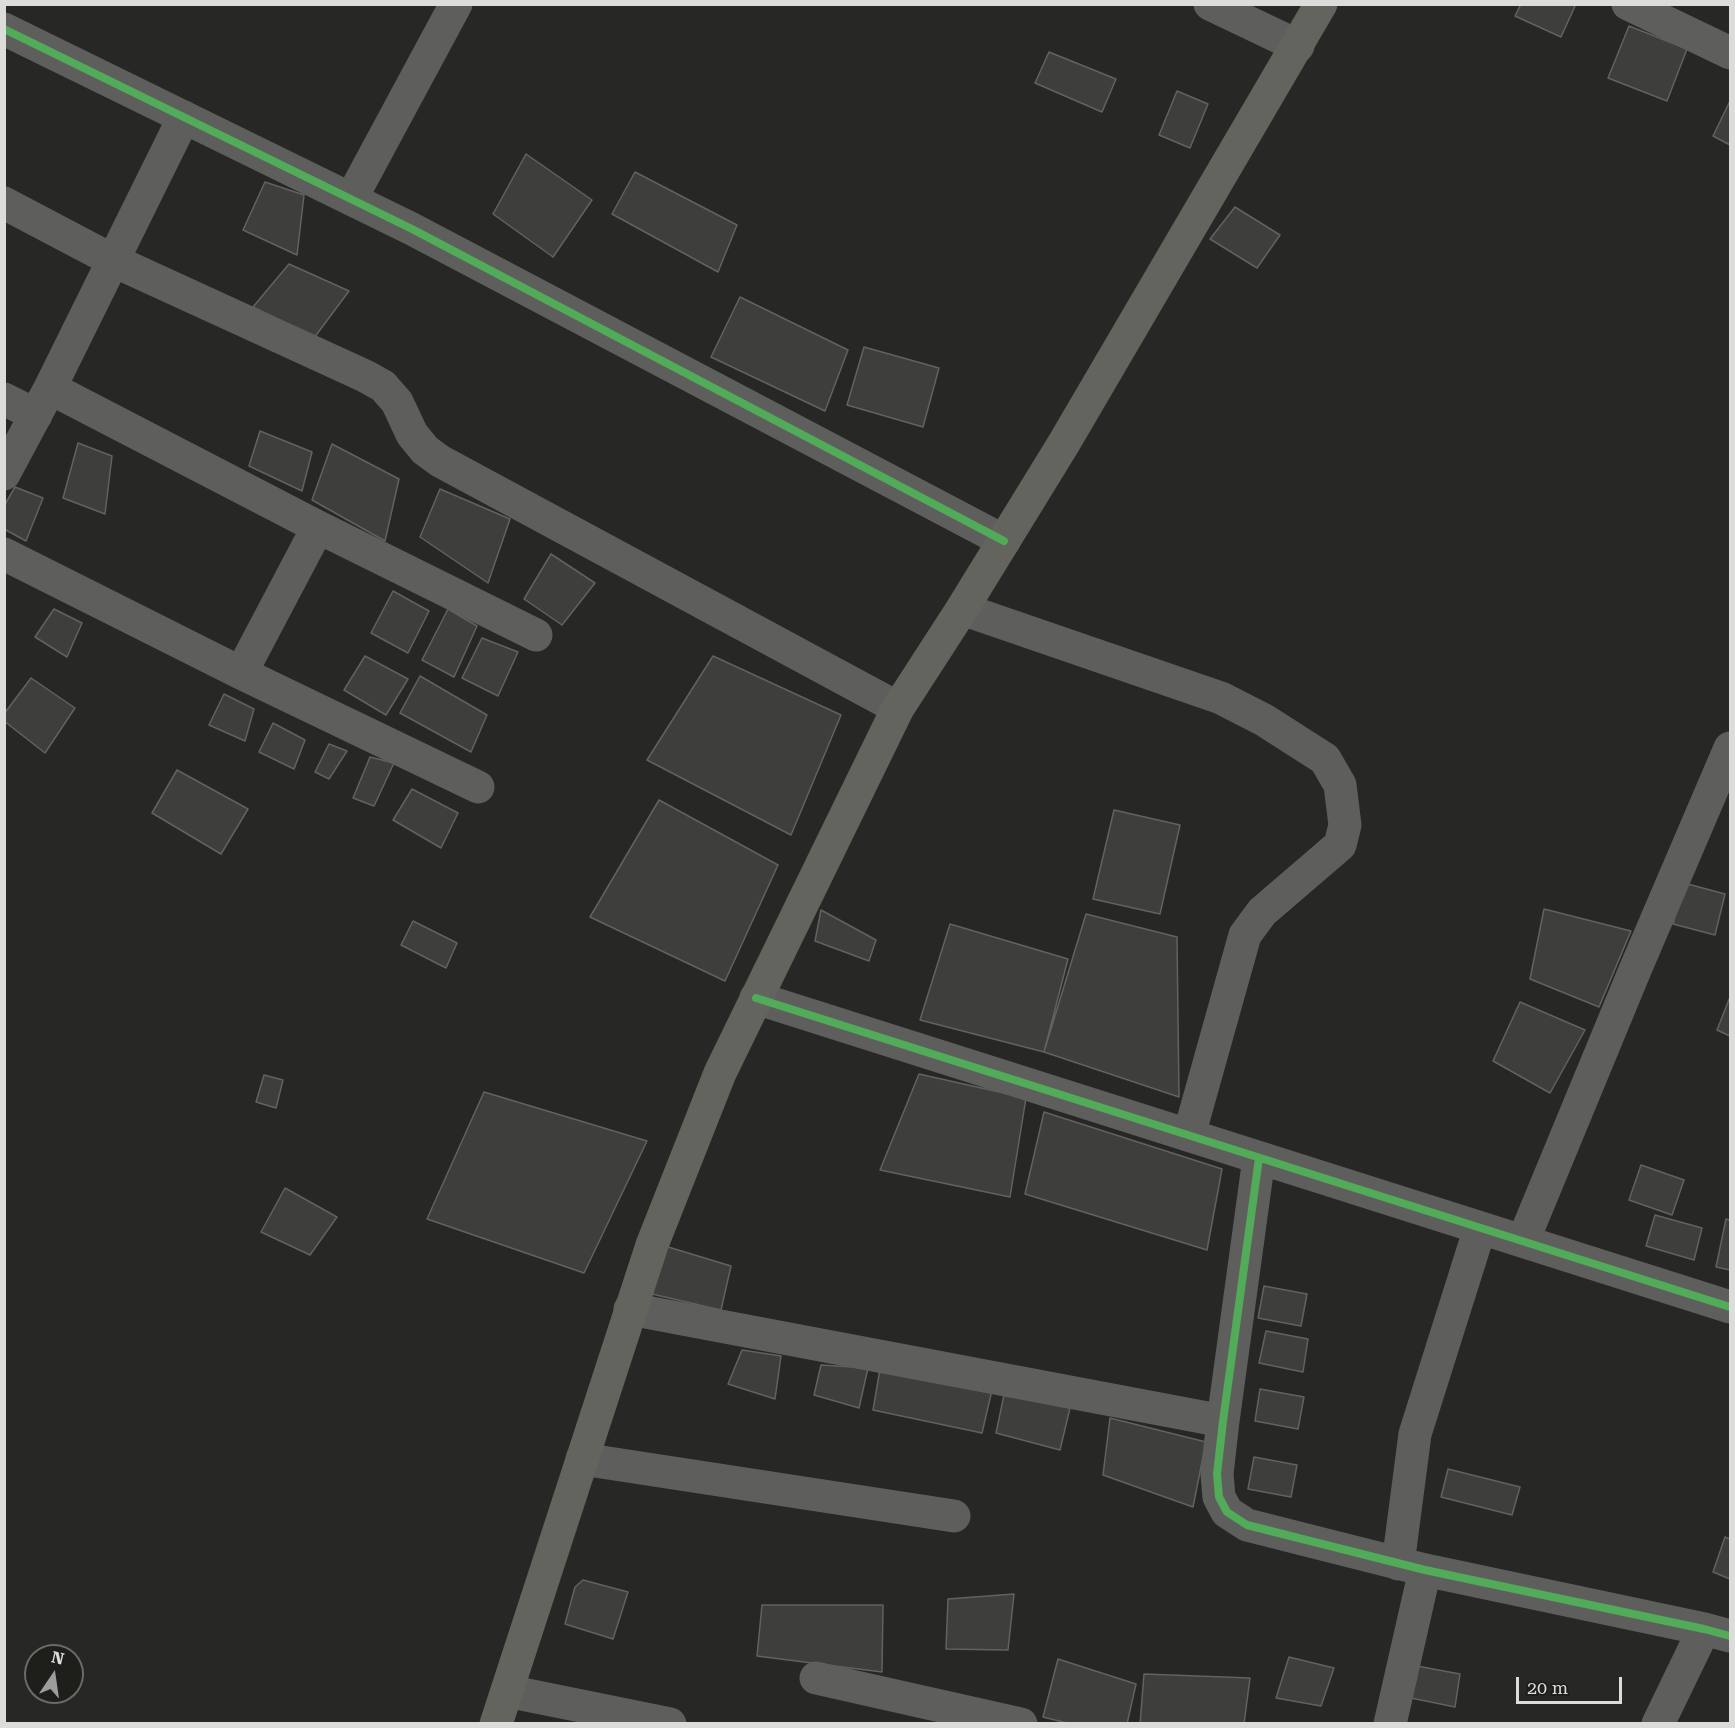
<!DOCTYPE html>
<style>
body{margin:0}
#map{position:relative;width:1735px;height:1728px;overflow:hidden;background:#272825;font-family:"Roboto Serif",serif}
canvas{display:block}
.frame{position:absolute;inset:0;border:6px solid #dcddda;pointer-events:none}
.north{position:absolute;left:24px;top:1644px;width:60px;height:60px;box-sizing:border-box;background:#1e1f1b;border:2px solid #6a6b67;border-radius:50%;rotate:13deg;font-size:16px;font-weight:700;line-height:24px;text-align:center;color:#dcddda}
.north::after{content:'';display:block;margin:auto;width:21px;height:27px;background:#9d9e9b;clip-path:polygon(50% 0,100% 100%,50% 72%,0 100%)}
.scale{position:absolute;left:1516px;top:1677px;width:106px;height:27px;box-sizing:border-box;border:3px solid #dcddda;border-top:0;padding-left:8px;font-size:18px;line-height:21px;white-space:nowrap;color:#dcddda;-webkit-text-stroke:4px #1e1f1b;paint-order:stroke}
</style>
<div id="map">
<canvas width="1735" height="1728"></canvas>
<div class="frame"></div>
<div class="north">N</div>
<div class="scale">20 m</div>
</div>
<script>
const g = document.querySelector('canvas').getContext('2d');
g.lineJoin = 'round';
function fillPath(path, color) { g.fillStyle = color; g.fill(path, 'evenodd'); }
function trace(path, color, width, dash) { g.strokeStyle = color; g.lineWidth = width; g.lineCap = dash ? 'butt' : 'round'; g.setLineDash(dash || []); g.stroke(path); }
const building = new Path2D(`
 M1521 4H1576L1561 37 1515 16Z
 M1629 26 1687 49 1667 101 1608 78Z
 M1049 52 1116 79 1102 112 1035 83Z
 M1177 91 1208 104 1190 148 1159 135Z
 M1730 101V145L1713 136Z
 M526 154 592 200 553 257 493 214Z
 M635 172 737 225 718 272 612 214Z
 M265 182 304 195 297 255 243 230Z
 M1235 207 1280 235 1257 268 1210 239Z
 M289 264 349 291 314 338 253 307Z
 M740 297 848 350 825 411 711 357Z
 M864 347 939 368 923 427 847 405Z
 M260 431 312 452 302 491 249 466Z
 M78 443 112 456 105 514 63 498Z
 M332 444 399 479 385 541 312 500Z
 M15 487 43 498 26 541 4 529V506Z
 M440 489 510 519 488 583 420 537Z
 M551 554 595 583 562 625 524 599Z
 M393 591 429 611 408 653 371 633Z
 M54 609 82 623 67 657 35 637Z
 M448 609 477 626 454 677 422 660Z
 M482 638 518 652 498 696 462 678Z
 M365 656 408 679 386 715 344 690Z
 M713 656 841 715 791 835 647 760Z
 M420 676 487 715 471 752 400 713Z
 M31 678 75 708 45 753 4 721V714Z
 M224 694 254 709 245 741 209 725Z
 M273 723 305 740 294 769 259 752Z
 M329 744 347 751 329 779 315 772Z
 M370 757 394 763 374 806 353 798Z
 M177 770 248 809 221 854 152 813Z
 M412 789 458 813 441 848 393 820Z
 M659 800 778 865 725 981 590 917Z
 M1114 810 1180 825 1160 914 1093 899Z
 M1684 883 1725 894 1715 935 1673 924Z
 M1544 909 1631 931 1599 1007 1530 979Z
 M821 910 876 940 869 961 815 941Z
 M1086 914 1177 937 1179 1097 1044 1052Z
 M413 921 457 943 446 968 401 945Z
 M950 924 1068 959 1044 1052 920 1020Z
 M1730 997V1036L1717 1030Z
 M1520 1002 1585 1030 1550 1093 1493 1061Z
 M919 1074 1026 1098 1010 1197 880 1170Z
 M264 1075 283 1080 276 1108 256 1102Z
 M484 1092 647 1141 584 1273 427 1219Z
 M1044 1112 1222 1169 1207 1250 1025 1194Z
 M1641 1165 1684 1180 1672 1215 1629 1200Z
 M285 1188 337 1217 310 1255 261 1232Z
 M1655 1215 1702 1228 1694 1260 1646 1246Z
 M1726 1219 1730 1220V1270L1716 1267Z
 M665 1246 731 1266 721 1310 652 1294Z
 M1264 1286 1307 1294 1301 1326 1258 1318Z
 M1266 1331 1308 1339 1303 1372 1259 1363Z
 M742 1350 781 1356 775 1399 728 1384Z
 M821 1365 868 1368 859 1408 814 1395Z
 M880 1369 992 1390 982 1433 873 1410Z
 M1260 1389 1304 1397 1298 1429 1255 1421Z
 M1004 1395 1070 1408 1060 1450 996 1433Z
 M1110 1418 1206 1442 1193 1507 1103 1475Z
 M1254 1457 1297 1465 1291 1497 1248 1489Z
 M1448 1469 1520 1487 1512 1515 1441 1497Z
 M1725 1537 1730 1539V1579L1713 1572Z
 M583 1580 628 1592 613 1639 565 1624 575 1587Z
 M1014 1594 1008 1650 946 1649 948 1599Z
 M762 1605H883L882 1672 757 1656Z
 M1289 1657 1334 1668 1321 1706 1276 1698Z
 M1058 1659 1136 1684 1127 1724H1071L1043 1717Z
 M1417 1666 1460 1674 1455 1707 1411 1698Z
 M1144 1674 1250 1678 1244 1724H1140Z`);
const minor = new Path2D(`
 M1210 4 1298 46
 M1628 4 1730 53
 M4 29 412 229 1004 541
 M351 199 456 4
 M4 203 114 261 365 376 383 386 397 402 412 434 425 450 440 461 898 708
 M50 388 318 527 536 635
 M4 399 36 415
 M4 474 50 388 184 117
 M4 554 241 673 478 787
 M962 609 1221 698 1264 720 1325 759 1340 785 1345 825 1340 845 1262 912 1245 935 1189 1135
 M241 673 318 527
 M756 998 1730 1307
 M1259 1158 1223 1421 1217 1474 1219 1497 1227 1512 1247 1525 1425 1570 1704 1629 1730 1636
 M1523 1241 1635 970 1730 748
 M630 1309 1223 1421
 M582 1459 954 1516
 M1398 1564 1415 1434 1480 1228
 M816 1678 1021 1724
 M507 1691 670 1724
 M1390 1724 1425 1570
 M1658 1724 1704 1629`);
const major = new Path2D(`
 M496 1724 652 1245 720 1073 898 708 962 609 1064 443 1321 4`);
const cycleway = new Path2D(`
 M4 29 412 229 1004 541
 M756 998 1730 1307
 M1259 1158 1223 1421 1217 1474 1219 1497 1227 1512 1247 1525 1425 1570 1704 1629 1730 1636`);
fillPath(building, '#3e3f3d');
trace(building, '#626260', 1.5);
trace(minor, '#5e5f5c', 33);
trace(major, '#63645d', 33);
trace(cycleway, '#51ab58', 8);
</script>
